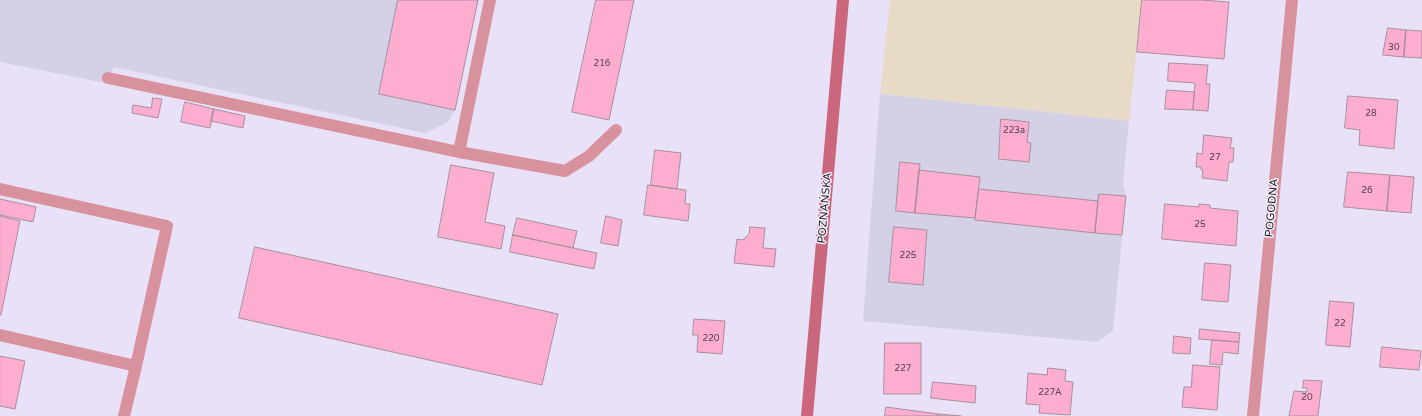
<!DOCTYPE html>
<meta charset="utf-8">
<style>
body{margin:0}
canvas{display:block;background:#e9e1f7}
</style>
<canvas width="1422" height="416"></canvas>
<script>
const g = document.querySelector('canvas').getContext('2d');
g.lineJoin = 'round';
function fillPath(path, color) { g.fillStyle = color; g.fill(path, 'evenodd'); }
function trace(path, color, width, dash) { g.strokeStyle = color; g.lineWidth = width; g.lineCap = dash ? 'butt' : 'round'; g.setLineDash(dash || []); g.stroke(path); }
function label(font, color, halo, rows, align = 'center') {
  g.font = font + ' "Varela Round",sans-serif'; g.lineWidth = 3; g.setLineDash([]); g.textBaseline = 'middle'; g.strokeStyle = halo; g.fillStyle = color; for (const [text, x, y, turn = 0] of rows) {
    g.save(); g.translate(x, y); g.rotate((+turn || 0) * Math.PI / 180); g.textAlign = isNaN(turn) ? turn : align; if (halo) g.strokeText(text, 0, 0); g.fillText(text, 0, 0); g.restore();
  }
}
const commercial = new Path2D(`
 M890 0H1142L1129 121 880 94Z`);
const industrial = new Path2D(`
 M0 0H478L455 110 447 123 425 133 113 67 110 84 0 62Z
 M880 94 1129 121 1123 183 1126 196 1113 331 1097 342 863 321Z`);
const building = new Path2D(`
 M398 0H478L455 110 379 94Z
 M596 0H634L609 120 572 112Z
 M1142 0H1201L1229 2 1224 59 1137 52Z
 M1388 28 1406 30 1404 57 1383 55Z
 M1406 30 1422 31V58L1404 57Z
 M1169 63 1208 65 1206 84H1210L1208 111 1193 110 1195 83 1168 81Z
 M1167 90 1194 92 1193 110 1165 109Z
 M1348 96 1398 100 1394 149 1359 145 1360 130 1345 128Z
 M153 98 162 99 158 118 132 113 133 105 151 108Z
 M185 102 214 109 210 128 181 122Z
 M214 109 245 116 243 128 211 121Z
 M1001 119 1029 122 1027 142 1031 143 1029 162 999 159Z
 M1204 135 1232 138 1230 148H1234L1233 162H1229L1227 181 1202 178 1203 170H1201V167H1196L1197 153 1202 154Z
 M655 150 681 153 677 189 651 185Z
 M900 162 920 164 915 213 896 211Z
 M451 165 494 173 485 222 505 226 501 249 438 237Z
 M919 170 980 177 975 218 915 213Z
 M1348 172 1390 175 1387 211 1344 207Z
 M1390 175 1414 177 1411 213 1387 211Z
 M648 185 686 190 685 204H690L688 221 644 215Z
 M979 189 1098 201 1095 233 975 220Z
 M1099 194 1126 196 1122 235 1095 233Z
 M0 199 36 207 33 222 0 215Z
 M1165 204 1199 207V204L1210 205V208L1238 211 1236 246 1162 239Z
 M0 216 20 221 1 315H0Z
 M606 216 622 220 618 246 601 243Z
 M517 218 577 231 573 248 513 235Z
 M750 227 765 228 763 248 776 249 774 267 734 263 737 239 743 240 749 234Z
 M894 227 927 230 923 285 889 282Z
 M513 235 597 253 594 269 510 252Z
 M255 247 558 314 542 385 239 318Z
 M1205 263 1231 265 1228 302 1202 300Z
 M1330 301 1354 303 1350 347 1326 345Z
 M694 319 725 321 722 354 697 352 698 335H693Z
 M1200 329 1240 333 1239 342 1199 339Z
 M1174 336 1191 338 1190 354 1173 353Z
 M1212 340 1239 342 1238 354 1223 352 1222 365 1210 364Z
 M885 343H921V394H884Z
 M1382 347 1421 351 1419 370 1380 367Z
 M0 356 25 361 15 409 0 406Z
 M1193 365 1220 367 1217 410 1182 407 1184 387H1191Z
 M1048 368 1066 370 1065 381 1073 382 1070 415 1039 413 1040 405 1026 404 1028 373 1047 375Z
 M1304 380 1322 381 1318 416H1289L1294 391 1307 392V388H1303Z
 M933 382 976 386 975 403 931 398Z
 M886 407 938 414V416H885Z
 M938 414 961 416H938Z`);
const service = new Path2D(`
 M108 78 459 152 490 0
 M459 152 565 171 589 156 616 130
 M0 189 167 226 136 366
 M0 335 136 366 124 416`);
const minor = new Path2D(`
 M1253 416 1292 0`);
const secondary = new Path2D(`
 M807 416 843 0`);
const numberNames = [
 ["30",1394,48],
 ["216",602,64],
 ["28",1371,114],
 ["223a",1014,131],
 ["27",1215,158],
 ["26",1367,191],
 ["25",1200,225],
 ["225",908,256],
 ["22",1340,324],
 ["220",711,339],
 ["227",903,369],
 ["227A",1050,393],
 ["20",1307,398]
];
const streetNames = [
 ["POZNAŃSKA",825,208,-85],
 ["POGODNA",1272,208,-85]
];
fillPath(commercial, '#e7dac6');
fillPath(industrial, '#d4d1e6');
fillPath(building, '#fcadd0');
trace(building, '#a79099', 1);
trace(service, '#d7929e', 12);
trace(minor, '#d7929e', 12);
trace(secondary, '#ca677c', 12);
label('9px', '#56414f', null, numberNames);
label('11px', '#1f1d24', '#f5f0fe', streetNames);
</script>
